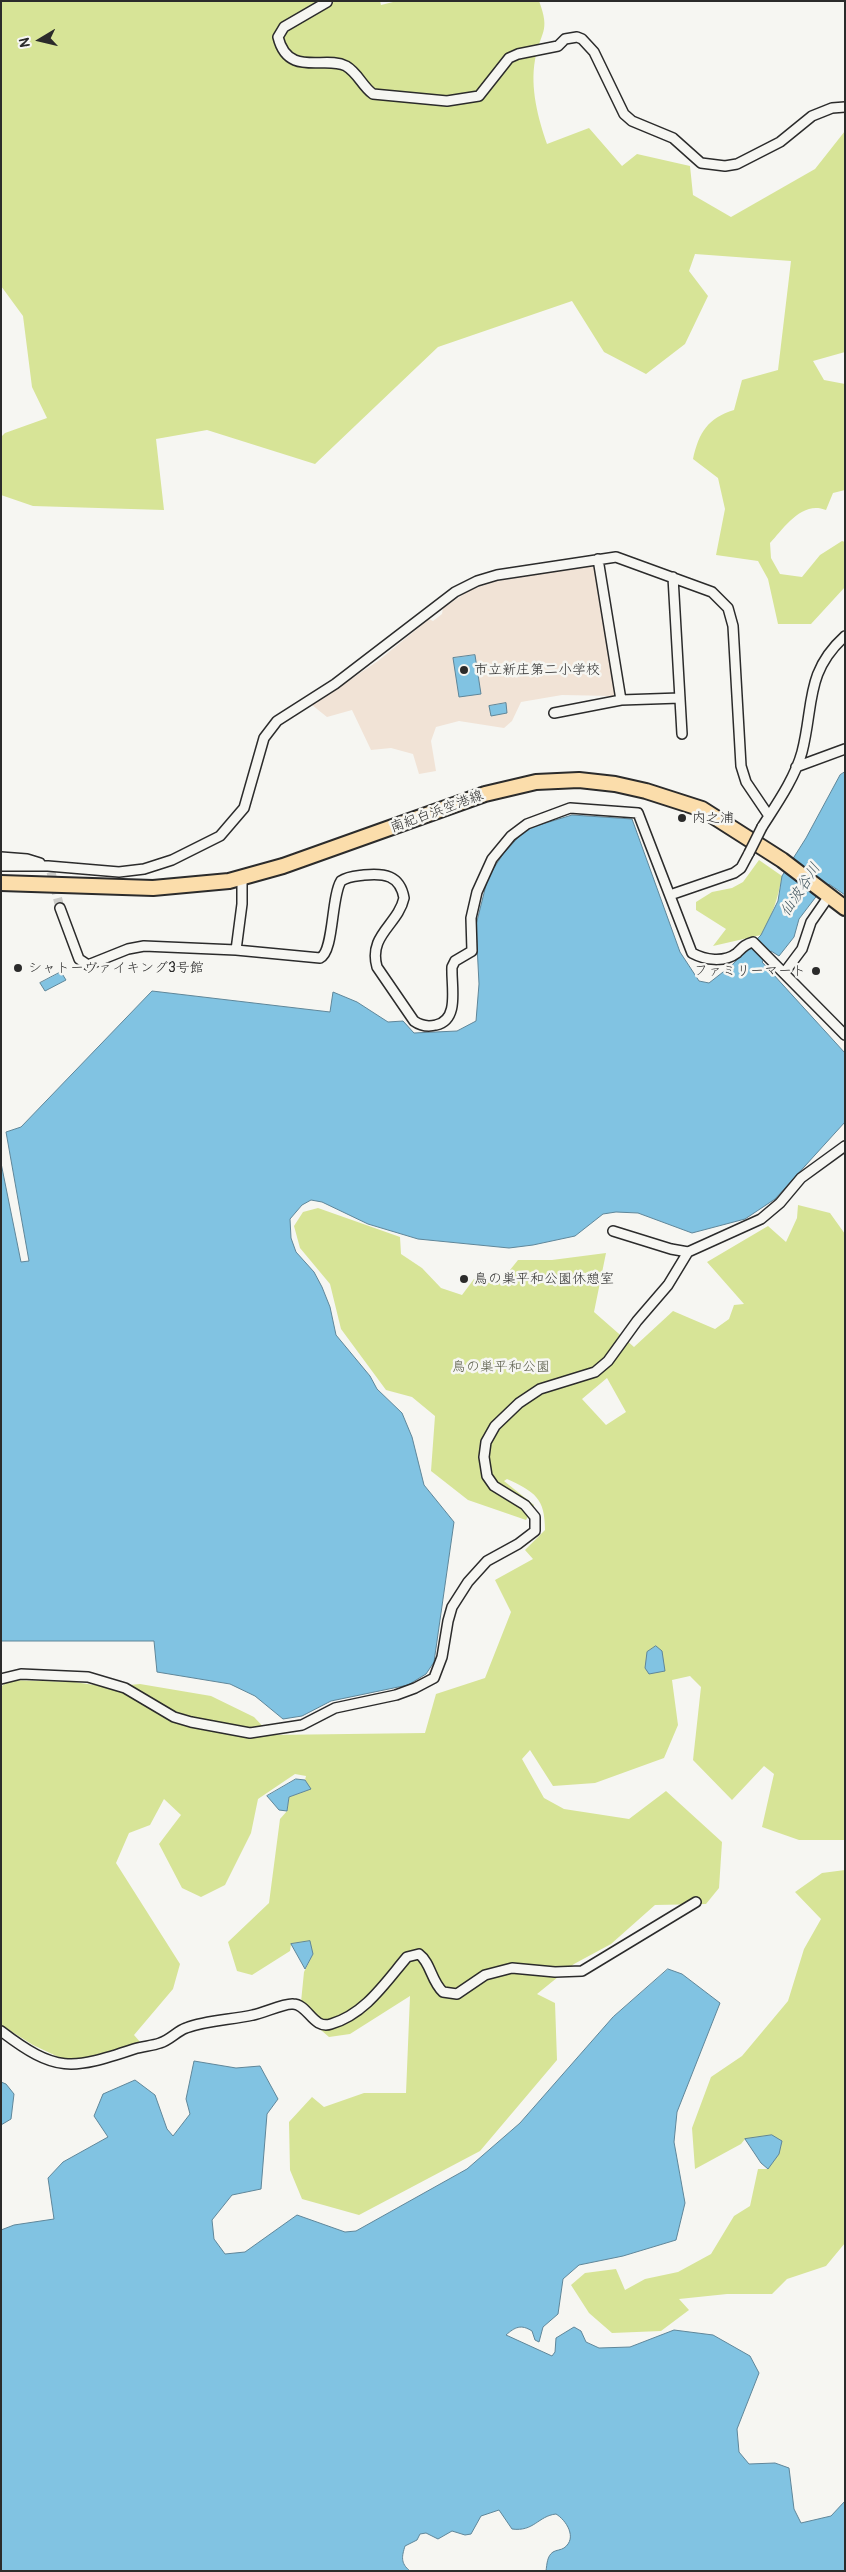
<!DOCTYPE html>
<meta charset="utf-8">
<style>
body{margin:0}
#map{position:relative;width:846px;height:2572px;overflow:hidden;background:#f6f6f2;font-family:Pangolin,sans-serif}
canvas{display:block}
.frame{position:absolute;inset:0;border:2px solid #2b2b2b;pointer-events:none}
.north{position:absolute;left:15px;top:15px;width:50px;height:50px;-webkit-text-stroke:4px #f6f6f2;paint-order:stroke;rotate:261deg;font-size:14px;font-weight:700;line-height:20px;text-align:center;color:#2b2b2b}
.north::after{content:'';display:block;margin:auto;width:18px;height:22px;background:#2b2b2b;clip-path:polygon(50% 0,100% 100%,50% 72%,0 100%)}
</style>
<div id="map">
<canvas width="846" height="2572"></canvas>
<div class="frame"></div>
<div class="north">N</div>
</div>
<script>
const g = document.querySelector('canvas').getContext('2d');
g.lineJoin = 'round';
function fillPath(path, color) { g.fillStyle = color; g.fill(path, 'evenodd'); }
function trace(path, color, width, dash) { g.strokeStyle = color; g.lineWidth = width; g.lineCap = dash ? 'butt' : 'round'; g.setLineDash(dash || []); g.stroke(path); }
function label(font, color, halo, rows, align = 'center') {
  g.font = font + ' Pangolin,"Klee One",sans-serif'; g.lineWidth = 5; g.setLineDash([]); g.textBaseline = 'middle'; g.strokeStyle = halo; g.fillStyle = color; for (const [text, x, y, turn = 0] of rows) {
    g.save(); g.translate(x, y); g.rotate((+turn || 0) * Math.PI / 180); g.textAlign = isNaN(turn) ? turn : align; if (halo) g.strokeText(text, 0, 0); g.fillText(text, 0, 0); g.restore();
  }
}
const built = new Path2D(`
 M590 565 595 569 616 692 613 696 562 695 521 702 512 721 504 728 459 721 436 727 431 741 436 771 419 774 413 754 391 748 371 750 352 710 327 717 312 705 378 661 429 619 433 621 442 614 443 608 470 590 497 581Z`);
const green = new Path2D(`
 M1 1H380L381 5 397 1H539C551 33 540 31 535 60 530 88 538 118 547 144L589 128 622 166 637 154 690 166 693 195 731 217 815 169 845 131V352L813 361 824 380 845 384V490L833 493 826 510C802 500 784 528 770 543L771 558 780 574 802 577 820 555 842 541 845 542V587L811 624H778L768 579 758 561 716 555 725 509 718 478 693 459C699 432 708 418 734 410L742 380 778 370 791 261 695 254 689 271 708 296 685 344 646 374 604 352 572 301 438 347 315 464 207 430 156 439 164 510 33 506 1 495V437L5 433 47 418 32 387 23 316 1 286Z
 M759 860 782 876C778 899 772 916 761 935L713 946 726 929 696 910V902L712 892 732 888 743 882Z
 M798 1205 830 1213 845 1234V1840H799L762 1827 774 1774 764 1766 732 1800 693 1760 701 1687 690 1676 672 1680 678 1725 664 1758 595 1783 553 1786 530 1750 522 1759 544 1798 564 1809 629 1819 666 1791 722 1842 719 1888 706 1904 655 1905 611 1944 574 1964 537 1994 555 2003 557 2060 480 2151 359 2215 302 2199 290 2170 289 2122 312 2097 324 2107 364 2093H406L410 1996 350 2034 329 2037 300 2012 304 1972 313 1954 291 1944 290 1951 252 1975 237 1971 228 1942 269 1903 280 1819 287 1811 289 1797 310 1789 305 1780 306 1776 295 1774 258 1799 251 1833 225 1885 201 1897 182 1888 159 1844 181 1815 164 1799 150 1825 129 1833 116 1863 180 1964 173 1989 134 2035 141 2043 69 2062 33 2045 1 2025V1687L9 1680 74 1682 108 1687 140 1684 211 1696 254 1717 271 1735 425 1733 436 1694 485 1678 511 1612 495 1580 533 1559 525 1550 545 1530C545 1498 535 1492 507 1479L504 1481 534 1505 526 1520 468 1500 431 1471 435 1416 412 1397 386 1390 341 1329 330 1284 300 1248 294 1226 303 1212 318 1208 400 1237 401 1254 422 1268 441 1288 462 1295 474 1279 498 1285 518 1260H552L606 1253 594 1312 634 1347 673 1311 715 1329 729 1319 734 1305 744 1304 707 1262 768 1226 786 1242 797 1218ZM607 1378 626 1412 606 1425 582 1399Z
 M845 1870V2243L826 2266 787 2279 772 2294H727L679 2299 689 2310 661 2331 612 2333 589 2313 571 2285 585 2273 616 2269 625 2290 645 2279 678 2272 711 2254 734 2216 750 2206 758 2169H768L745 2139 741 2144 695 2169 692 2128 711 2077 742 2056 788 2001 804 1949 821 1919 795 1892 822 1873Z`);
const water = new Path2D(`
 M475 655 481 694 459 697 453 658Z
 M506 703 507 713 491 716 489 706Z
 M845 772V895L829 884 815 898 799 919 794 937 779 956 771 951 762 962 845 1053V1122L775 1199 745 1219 692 1233 638 1213 616 1212 603 1214 575 1236 533 1245 509 1248 418 1239 368 1224 322 1202 311 1200 302 1205 290 1219 291 1238 296 1252 314 1272 322 1287 330 1307 336 1335 370 1376 377 1389 402 1413 412 1437 424 1485 454 1522 434 1662 426 1674 408 1685 331 1701 302 1716 283 1719 255 1696 230 1684 157 1672 154 1641H1V1163L21 1262 29 1261 6 1132 21 1127 152 991 330 1012 333 992 357 1002 388 1022 403 1021 414 1033 457 1031 476 1021 479 984 476 925 488 877 503 854 526 829 572 815 632 819 680 952 699 981 709 983 732 965 761 935 778 901 782 876 806 838 840 775Z
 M61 972 66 980 45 991 40 983Z
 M656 1646 662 1651 665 1671 649 1674 645 1668 647 1652Z
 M296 1779 305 1780 311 1789 289 1797 287 1811 279 1810 267 1796Z
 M310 1941 313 1954 305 1969 291 1944Z
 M668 1969 682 1974 720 2003 677 2112 674 2142 685 2203 676 2240 623 2256 579 2265 563 2279 558 2314 543 2327 539 2342 535 2340 532 2331C521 2324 515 2327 506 2335L552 2356 555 2352 556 2338 574 2327 581 2331 586 2342 599 2348 630 2347 674 2330 713 2335 750 2356 759 2373 737 2429 739 2452 749 2464 775 2463 789 2468 794 2509 801 2523 831 2516 845 2501V2571H546C547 2564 547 2556 553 2552 556 2550 561 2550 564 2548 578 2538 566 2520 556 2514 538 2516 534 2532 512 2529L499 2510 481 2516 471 2534 465 2535 452 2531 438 2539 426 2533 420 2534 417 2540 405 2546C402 2556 400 2563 410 2571H1V2230L14 2225 54 2219 48 2178 63 2162 108 2137 94 2116 103 2094 135 2080 155 2095 167 2129 173 2136 190 2114 186 2099 194 2061 236 2068 260 2066 278 2099 267 2114 261 2189 232 2195 212 2220 214 2239 225 2254 245 2252 297 2215 345 2232 356 2231 467 2169 520 2123 613 2017Z
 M1 2082 6 2084 14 2094 11 2119 1 2125Z
 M772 2135 782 2141 779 2154 768 2169 761 2163 745 2139Z`);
const minorTunnel = new Path2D(`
 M51 872 60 908`);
const minor = new Path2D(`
 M327 2 284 27 278 37C288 78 325 55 346 66 358 73 362 86 373 94L447 101 479 96 509 58 518 54 558 46 565 39 577 37 582 39 594 52 624 114 632 121 673 138 701 163 725 166 737 164 780 142 812 116 832 108 845 107
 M598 559 621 700
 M673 577 682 734
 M554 713 621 700 680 698
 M796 767 845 749
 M762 827C776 805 795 778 802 752 814 705 805 672 845 636
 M1 857 27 859 40 863
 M1 866H48L119 872 144 869 172 860 220 836 244 808 264 738 277 721 335 684 455 592 477 581 497 575 616 557 712 592 728 608 733 626 741 766 746 782 769 816
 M670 895 734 873 741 868 749 853
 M60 908 79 959 88 965 128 949 144 946 236 950 320 958C334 952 331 897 341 881 348 876 356 876 364 875 384 873 400 875 404 898 398 925 368 935 377 967L414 1021C421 1026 428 1027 436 1025 460 1020 451 986 452 967L455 961 472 951 471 918 477 892 492 859 511 836 527 824 570 808 638 813 692 953C705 960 724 963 737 953 742 948 745 944 753 942L845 1035
 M236 950 242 904V878
 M784 973 802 949 811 922 829 896
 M613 1231 671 1249 688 1252
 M1 1679 21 1674 88 1677 125 1688 174 1717 191 1722 250 1733 302 1725 335 1708 396 1695 415 1688 434 1678 442 1657 448 1621 452 1607 468 1582 487 1561 518 1544 535 1531V1517L525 1505 494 1486 487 1476 484 1457 486 1442 495 1426 519 1403 540 1389 595 1372 608 1361 637 1321 668 1285 688 1252 761 1219 780 1203 801 1178 845 1146
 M1 2031C56 2073 71 2070 134 2049 143 2046 152 2046 160 2043 170 2040 177 2031 186 2028 207 2020 231 2020 253 2015 264 2013 284 2003 293 2004 308 2004 313 2030 331 2024 365 2014 385 1983 407 1957L419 1954C431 1963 431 1981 443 1992L457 1994 485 1975 512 1968 555 1972 582 1971 696 1902`);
const primary = new Path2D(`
 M1 883 153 888 229 881 283 866 485 794 536 782 579 780 615 784 646 791 702 809 782 860 845 908`);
const minorBridge = new Path2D(`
 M749 853 762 827`);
const markers = [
 [464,670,5,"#2b2b2b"],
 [682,818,5,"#2b2b2b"],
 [18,968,5,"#2b2b2b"],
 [816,971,5,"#2b2b2b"],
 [464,1279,5,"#2b2b2b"]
];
const poiNames = [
 ["市立新庄第二小学校",474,670],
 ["内之浦",692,818],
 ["シャトーヴァイキング3号館",28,968],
 ["ファミリーマート",806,971,"right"],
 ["鳥の巣平和公園休憩室",474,1279]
];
const streetNames = [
 ["南紀白浜空港線",437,812,-20]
];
const parkNames = [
 ["鳥の巣平和公園",501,1367]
];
const waterNames = [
 ["仙波谷川",801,890,-57]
];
fillPath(built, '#f1e3d6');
fillPath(green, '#d7e497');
fillPath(water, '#81c3e2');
trace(water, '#5f8699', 1);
trace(minorTunnel, '#cdcdca', 9, [9, 4.5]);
trace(minor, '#2b2b2b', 12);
trace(primary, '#2b2b2b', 18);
trace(minor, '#f6f6f2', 9);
trace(primary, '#fbddab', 14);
trace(minorBridge, '#2b2b2b', 12, []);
trace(minorBridge, '#f6f6f2', 9);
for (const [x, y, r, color] of markers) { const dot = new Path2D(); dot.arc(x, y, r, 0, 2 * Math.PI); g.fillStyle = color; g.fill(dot); trace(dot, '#f6f6f2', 2); }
label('14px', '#2b2b2b', '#f6f6f2', poiNames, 'left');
label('14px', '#2b2b2b', '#f6f6f2', streetNames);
label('14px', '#565946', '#f6f6f2', parkNames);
label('italic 15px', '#455962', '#f6f6f2', waterNames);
</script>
